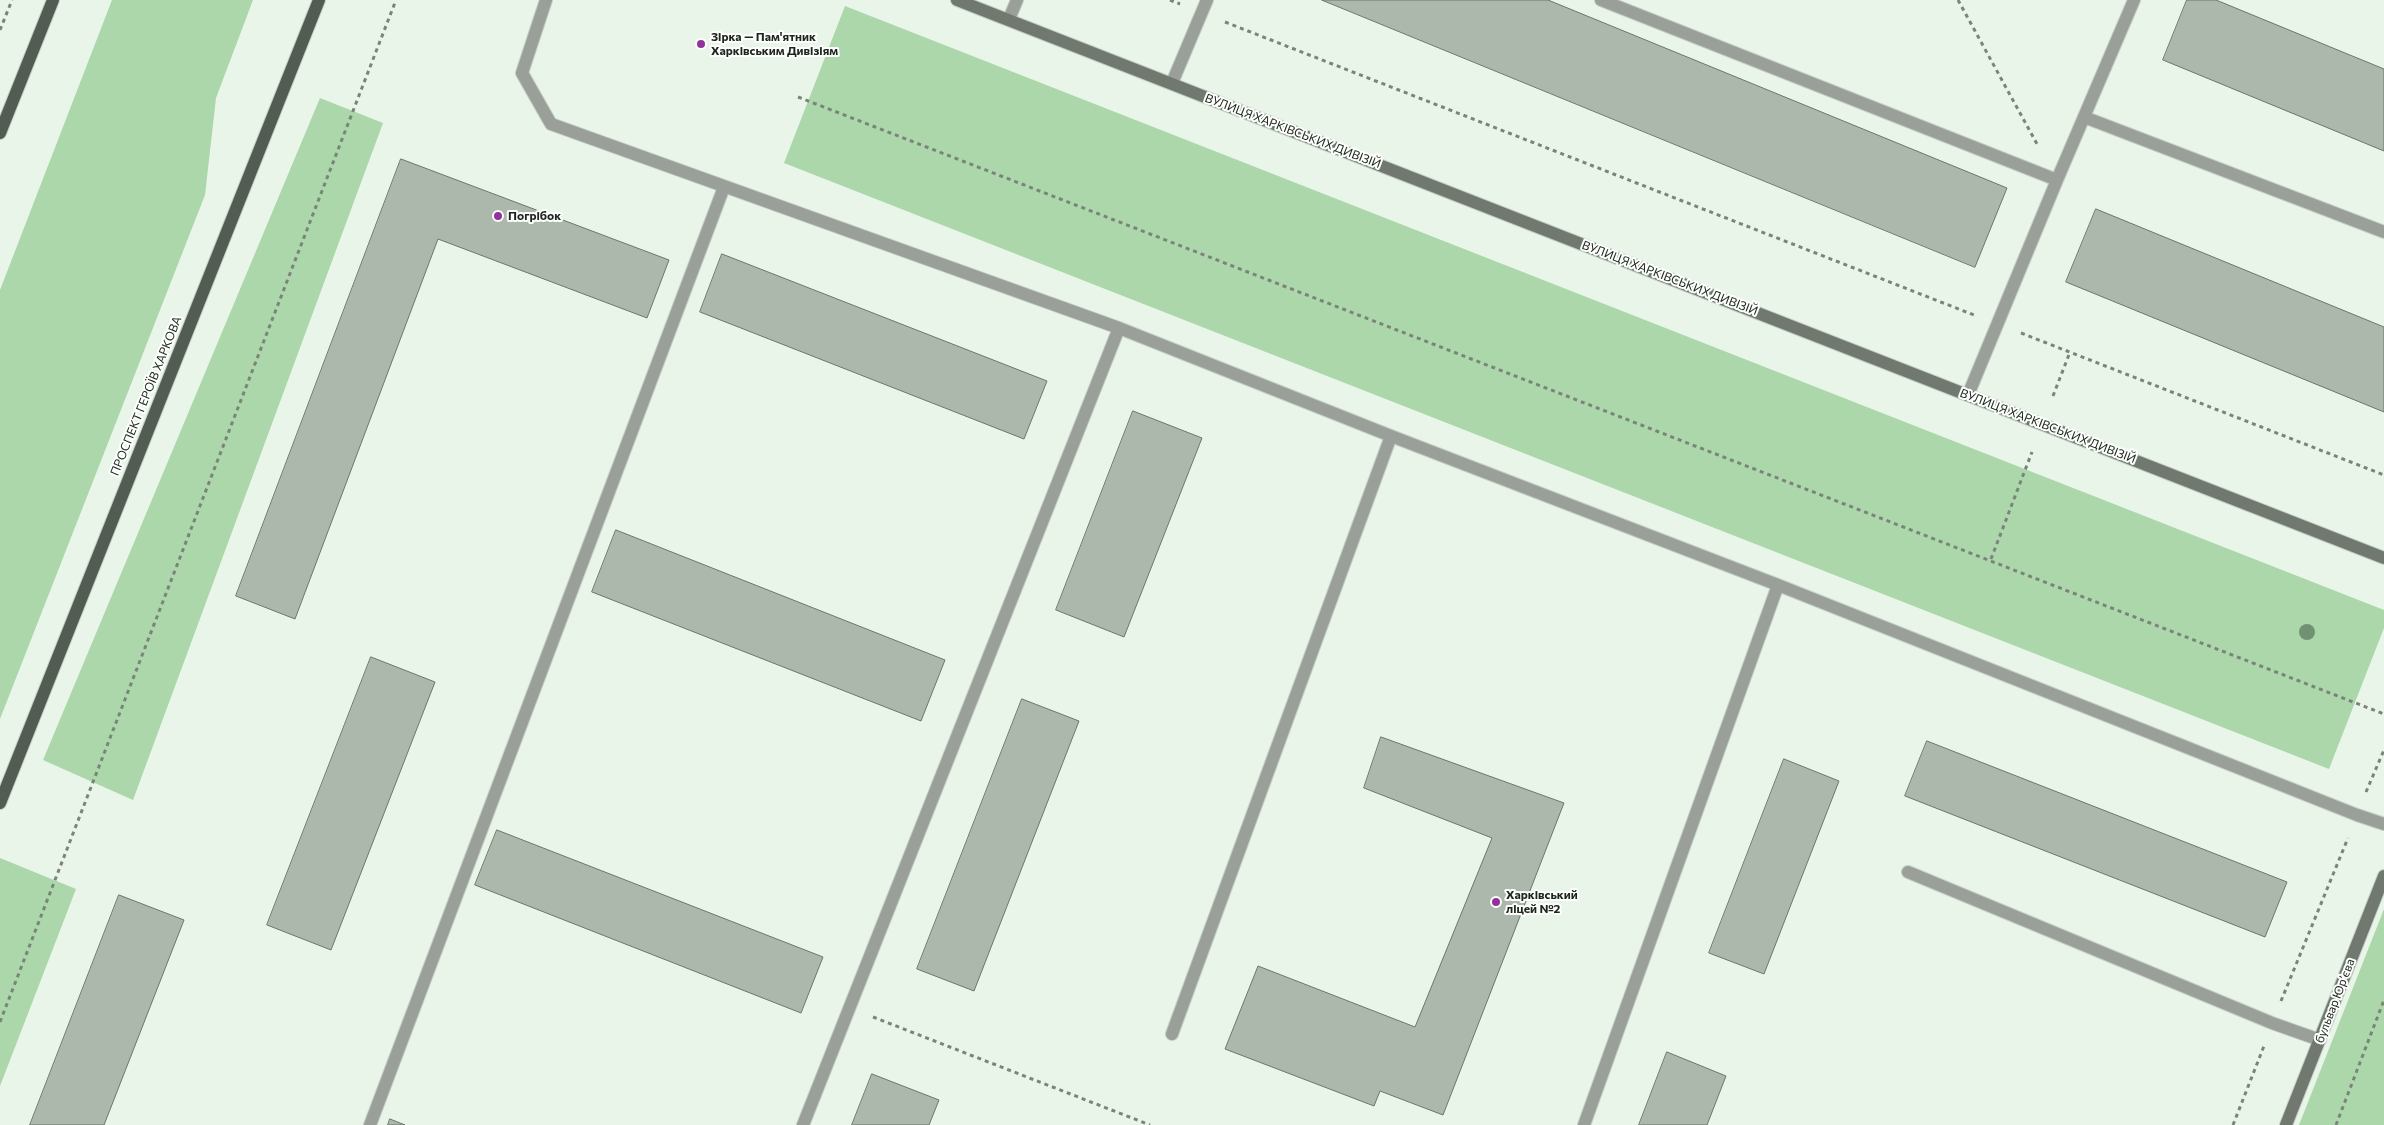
<!DOCTYPE html>
<meta charset="utf-8">
<style>
body{margin:0}
canvas{display:block;background:#e8f5e8}
</style>
<canvas width="2384" height="1125"></canvas>
<script>
const g = document.querySelector('canvas').getContext('2d');
g.lineJoin = 'round';
function fillPath(path, color) { g.fillStyle = color; g.fill(path, 'evenodd'); }
function trace(path, color, width, dash) { g.strokeStyle = color; g.lineWidth = width; g.lineCap = dash ? 'butt' : 'round'; g.setLineDash(dash || []); g.stroke(path); }
function label(font, color, halo, rows, align = 'center') {
  g.font = font + ' Commissioner,sans-serif'; g.lineWidth = 4; g.setLineDash([]); g.textBaseline = 'middle'; g.strokeStyle = halo; g.fillStyle = color; for (const [text, x, y, turn = 0] of rows) {
    g.save(); g.translate(x, y); g.rotate((+turn || 0) * Math.PI / 180); g.textAlign = isNaN(turn) ? turn : align; if (halo) g.strokeText(text, 0, 0); g.fillText(text, 0, 0); g.restore();
  }
}
const green = new Path2D(`
 M112 0H253L216 98 205 195 0 719V290Z
 M845 6 2384 610V628L2329 769 784 163Z
 M320 98 383 123 133 800 43 760Z
 M0 858 76 889 0 1086Z
 M2384 909V1125H2299Z`);
const building = new Path2D(`
 M1322 0H1548L2007 188 1975 267Z
 M2187 0H2216L2384 69V151L2163 60Z
 M401 159 669 260 647 318 438 239 295 619 236 596Z
 M2096 209 2384 327V412L2066 282Z
 M722 254 1047 381 1024 439 700 312Z
 M1133 411 1202 438 1124 637 1056 610Z
 M616 530 945 660 921 721 592 592Z
 M371 657 435 682 331 950 267 925Z
 M1022 699 1079 721 974 991 917 969Z
 M1381 737 1564 803 1443 1115 1380 1091 1374 1106 1225 1049 1258 966 1415 1027 1492 838 1364 788Z
 M1927 741 2287 882 2265 937 1905 796Z
 M1784 759 1839 781 1764 974 1709 953Z
 M497 830 823 957 801 1013 475 885Z
 M119 895 184 920 104 1125H30Z
 M1667 1052 1726 1076 1707 1125H1639Z
 M872 1074 939 1100 929 1125H852Z
 M390 1119 405 1125H388Z`);
const path = new Path2D(`
 M1170 0 1180 4
 M1958 0 2037 144
 M1225 22 1974 315
 M0 30 12 0
 M798 97 2384 714
 M2021 333 2384 475
 M2053 396 2070 352
 M1991 559 2032 452
 M2366 792 2384 750
 M2281 1001 2348 838
 M873 1017 1150 1125
 M0 1022 396 0
 M2233 1125 2264 1046
 M2336 1125 2384 1000`);
const lane = new Path2D(`
 M546 0 522 73 551 124 1119 328 1391 436 1778 585 2357 815 2384 824
 M1601 0 2057 180 1968 395
 M1009 19 1017 0
 M1172 83 1207 0
 M2084 117 2384 232
 M2057 180 2134 0
 M1908 872 2272 1023 2320 1040
 M1172 1034 1391 436
 M370 1125 724 187
 M803 1125 1119 328
 M1584 1125 1778 585`);
const secondary = new Path2D(`
 M957 0 2384 558
 M2286 1125 2384 876`);
const primary = new Path2D(`
 M0 133 53 0
 M0 803 319 0`);
const trees = [
 [2307,632]
];
const markers = [
 [701,44,5,"#92329b"],
 [498,216,5,"#92329b"],
 [1496,902,5,"#92329b"]
];
const poiNames = [
 ["Зірка — Пам'ятник",711,37],
 ["Харківським Дивізіям",711,51],
 ["Погрібок",508,216],
 ["Харківський",1506,895],
 ["ліцей №2",1506,909]
];
const streetNames = [
 ["ВУЛИЦЯ ХАРКІВСЬКИХ ДИВІЗІЙ",1293,131,21],
 ["ВУЛИЦЯ ХАРКІВСЬКИХ ДИВІЗІЙ",1670,278,21],
 ["ПРОСПЕКТ ГЕРОЇВ ХАРКОВА",146,396,-68],
 ["ВУЛИЦЯ ХАРКІВСЬКИХ ДИВІЗІЙ",2048,426,21],
 ["бульвар Юрʼєва",2335,1001,-69]
];
fillPath(green, '#acd7ab');
fillPath(building, '#acb8ab');
trace(building, '#6b776b', 1);
trace(lane, '#c4cfc4', 14);
trace(secondary, '#c4cfc4', 14);
trace(primary, '#c4cfc4', 14);
trace(path, '#7b847b', 3, [4, 4]);
trace(lane, '#9a9f99', 12);
trace(secondary, '#707870', 12);
trace(primary, '#535c53', 12);
g.fillStyle = '#719173';
for (const [x, y] of trees) { g.beginPath(); g.arc(x, y, 8, 0, 2 * Math.PI); g.fill(); }
for (const [x, y, r, color] of markers) { const dot = new Path2D(); dot.arc(x, y, r, 0, 2 * Math.PI); g.fillStyle = color; g.fill(dot); trace(dot, '#fcfffc', 2); }
label('bold 12px', '#1f241f', '#fcfffc', poiNames, 'left');
label('12px', '#1f241f', '#fcfffc', streetNames);
</script>
